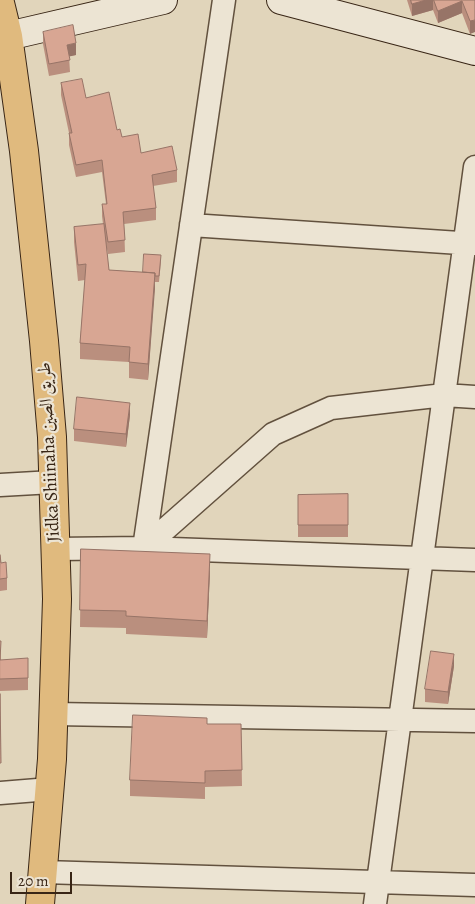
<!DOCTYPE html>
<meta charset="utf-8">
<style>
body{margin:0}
#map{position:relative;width:475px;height:904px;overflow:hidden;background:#e1d5bb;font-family:Alegreya,serif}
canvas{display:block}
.scale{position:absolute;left:10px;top:872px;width:62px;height:22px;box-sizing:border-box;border:2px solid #382515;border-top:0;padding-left:6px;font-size:15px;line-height:18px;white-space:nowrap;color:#382515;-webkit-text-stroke:4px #ece4d3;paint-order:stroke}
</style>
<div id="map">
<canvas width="475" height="904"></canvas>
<div class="scale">20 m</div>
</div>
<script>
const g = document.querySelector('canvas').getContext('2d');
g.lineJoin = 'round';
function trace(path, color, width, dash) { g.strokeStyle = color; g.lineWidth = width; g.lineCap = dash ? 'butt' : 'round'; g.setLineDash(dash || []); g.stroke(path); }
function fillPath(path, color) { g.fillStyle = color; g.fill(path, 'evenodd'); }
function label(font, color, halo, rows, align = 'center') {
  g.font = font + ' Alegreya,Amiri,serif'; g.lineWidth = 4.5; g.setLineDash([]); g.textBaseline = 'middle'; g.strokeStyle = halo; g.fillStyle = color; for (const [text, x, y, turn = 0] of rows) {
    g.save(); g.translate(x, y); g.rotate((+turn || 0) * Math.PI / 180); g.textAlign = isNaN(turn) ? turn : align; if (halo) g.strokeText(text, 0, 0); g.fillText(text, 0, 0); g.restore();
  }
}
const street = new Path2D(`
 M191 225 475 244
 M0 485 53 482
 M144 548 224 0
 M144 548 273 434 331 408 444 395 475 397
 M55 549 144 548 475 560
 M54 714 475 721
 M0 793 50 789
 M43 872 475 885
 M375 904 475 167`);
const secondary = new Path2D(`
 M281 0 475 51
 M8 36 163 0`);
const primary = new Path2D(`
 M0 3 8 36 24 151 44 341 52 437 57 599 52 759 40 904`);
const wall = new Path2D(`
 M407 0H475L470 34 462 13 438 23 433 10 412 16Z
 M43 32 76 55 69 56 70 72 49 76 43 44Z
 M61 83 86 98 117 130 122 137 141 153 177 170V182L153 186 156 208V220L124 224 125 252 108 254 106 244 109 270 143 272 161 261 159 282H155L148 380 129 378V362L80 359V343L85 280 78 281 74 242V227L103 224 102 216V204H106L102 172 76 177 69 145V133L61 95Z
 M130 415 126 447 74 441V429Z
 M348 494V537H298V495Z
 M81 549 210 571 207 638 126 634V628L80 627Z
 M0 555 1 563 7 578V590L0 591Z
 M0 641 1 660 28 678V690L0 691Z
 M454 666 448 704 425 702V689Z
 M241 724 242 786 205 787V799L130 796V780Z`);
const shadedWall = new Path2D(`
 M426 0H433V10L412 16V4Z
 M462 1V13L438 23V11Z
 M475 20V32L470 34V21Z
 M76 43V55L67 57V45Z
 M155 273V289L148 380V364Z
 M130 403V415L126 447V434Z
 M210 554V571L207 638V621Z
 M454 654V666L448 704V692Z`);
const building = new Path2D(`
 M411 0H426L412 4Z
 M434 0H475V20L470 21 462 1 438 11Z
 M73 25 76 43 67 45 70 60 49 64 43 32Z
 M82 79 86 98 109 92 117 130 120 129 122 137 138 134 141 153 172 146 177 170 152 175 156 208 123 212 125 240 108 242 102 204H107L102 160 76 165 69 133H72L61 83Z
 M104 224 109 270 155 273 148 364 129 362 130 347 80 343 86 264 78 265 74 227Z
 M144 254 161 255 159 276H155V273L143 272Z
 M77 397 130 403 126 434 74 429Z
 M348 494V525H298V495Z
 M81 549 210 554 207 621 126 616V611L80 610Z
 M0 555 1 563 6 562 7 578 0 579Z
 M0 641H1L0 660 28 658V678L0 679Z
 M431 651 454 654 448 692 425 689Z
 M0 694 1 763H0Z
 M133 715 207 718V724H241L242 770 205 771V783L130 780Z`);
const streetNames = [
 ["Jidka Shiinaha طريق الصين",50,452,-93]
];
trace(street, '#62513e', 25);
trace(secondary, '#382515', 30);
trace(primary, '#382515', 30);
trace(street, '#ece4d3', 22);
trace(secondary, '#ece4d3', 28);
trace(primary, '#e0ba7e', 28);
fillPath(wall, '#ba8f7e');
fillPath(shadedWall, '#977467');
fillPath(building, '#d8a693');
trace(building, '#977467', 1);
label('18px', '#382515', '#ece4d3', streetNames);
</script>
